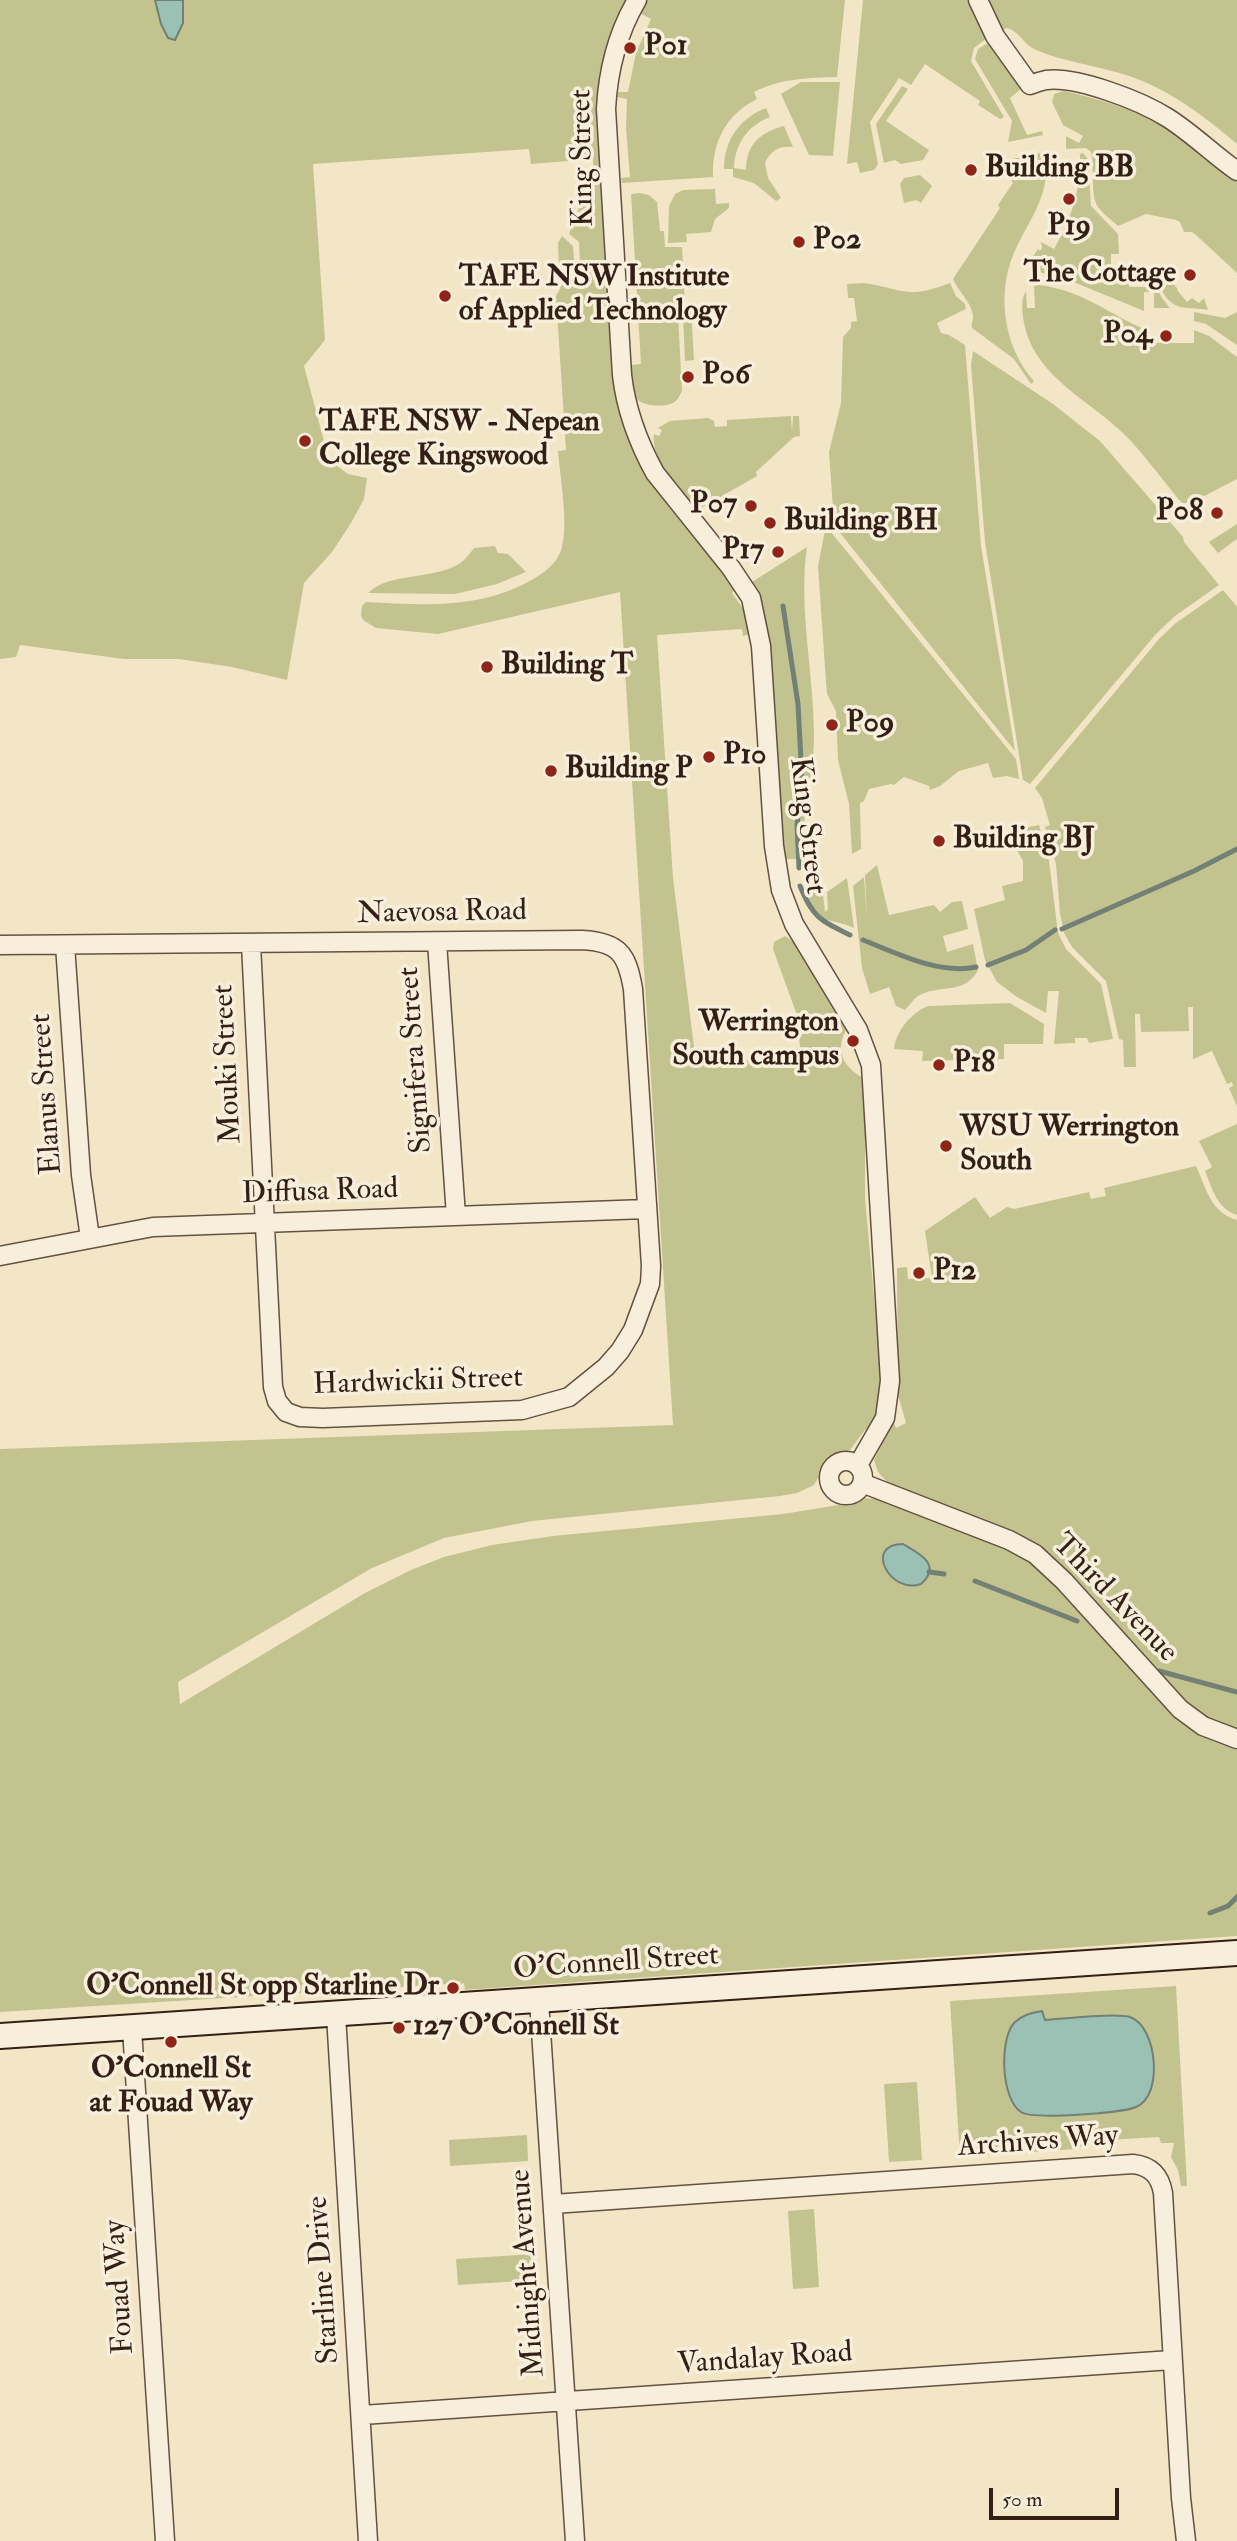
<!DOCTYPE html>
<style>
body{margin:0}
#map{position:relative;width:1237px;height:2541px;overflow:hidden;background:#f3e6c7;font-family:"IM FELL Double Pica",serif}
canvas{display:block}
.scale{position:absolute;left:989px;top:2488px;width:130px;height:32px;box-sizing:border-box;border:4px solid #341f16;border-top:0;padding-left:9px;font-size:21px;line-height:24px;white-space:nowrap;color:#341f16;-webkit-text-stroke:5px #f7efdb;paint-order:stroke}
</style>
<div id="map">
<canvas width="1237" height="2541"></canvas>
<div class="scale">50 m</div>
</div>
<script>
const g = document.querySelector('canvas').getContext('2d');
g.lineJoin = 'round';
function fillPath(path, color) { g.fillStyle = color; g.fill(path, 'evenodd'); }
function trace(path, color, width, dash) { g.strokeStyle = color; g.lineWidth = width; g.lineCap = dash ? 'butt' : 'round'; g.setLineDash(dash || []); g.stroke(path); }
function label(font, color, halo, rows, align = 'center') {
  g.font = font + ' "IM FELL Double Pica",serif'; g.lineWidth = 7; g.setLineDash([]); g.textBaseline = 'middle'; g.strokeStyle = halo; g.fillStyle = color; for (const [text, x, y, turn = 0] of rows) {
    g.save(); g.translate(x, y); g.rotate((+turn || 0) * Math.PI / 180); g.textAlign = isNaN(turn) ? turn : align; if (halo) g.strokeText(text, 0, 0); g.fillText(text, 0, 0); g.restore();
  }
}
const green = new Path2D(`
 M0 0H155L156 8 184 7 183 0H629L613 32 615 388C629 480 684 519 736 589L732 593 746 613 751 634 743 636 742 629 657 635 673 878 696 1063 801 1057 797 1015 773 949 774 942 785 936 797 944 848 1027C833 1050 843 1067 865 1079V1198L881 1374 879 1403 872 1424 864 1431 850 1450 829 1459 814 1485 797 1493 780 1496 532 1521 444 1538 372 1568 178 1682 180 1704 365 1593 411 1570 444 1557 492 1545 553 1536 783 1514 838 1505 862 1498 878 1499 990 1542 1027 1560 1060 1590 1178 1720 1210 1740 1237 1750V1936L465 1990 464 1983 461 1984 460 1981 448 1982V1984L0 2012V1449L673 1425 620 592 438 634 376 628 363 620 361 615 362 606 366 602C421 605 474 609 524 584 538 577 554 567 560 553 570 531 560 477 558 451L566 450 556 296 560 289 558 243 562 236 573 246 576 288H581L579 242 569 234 581 202 595 200 593 159 531 164 529 149 313 164 325 340 304 366 329 460 348 474 367 478 364 499 351 523 332 552 304 583 287 680 232 667 179 659H124L20 645 16 657 0 659Z
 M646 0H845L837 77C808 78 781 78 754 92L757 99C725 115 712 143 713 177L622 183 621 178 630 177 626 128 627 99 617 97 618 92H628L636 53 651 19 638 12Z
 M863 0H967L986 39 974 48 971 61 1004 117 1000 119 978 105 980 101 925 64 911 85 899 78 870 122 878 164 874 170 860 173 857 162 847 164Z
 M987 0H1237V144C1204 116 1170 90 1129 76 1099 66 1064 62 1036 50 1024 45 1019 31 1007 28L1002 30Z
 M988 43 1021 89 1010 98 1027 135 1042 131 1043 135 1008 142 1012 121 975 59 978 49Z
 M801 82H840L833 156 809 155 781 94Z
 M902 86 908 89 886 121 929 150 923 160 901 164 895 160 884 163 876 124Z
 M1064 91C1098 99 1132 108 1162 126 1189 142 1211 165 1237 182V273L1196 235 1192 232H1184L1180 222 1176 220 1146 214 1118 226C1112 220 1103 214 1098 207 1090 196 1095 167 1091 152L1086 148 1066 149V136L1079 143 1083 136 1063 125 1052 102 1054 94Z
 M766 108 770 117C747 126 735 144 734 168L746 170C746 144 761 132 784 126L793 147C779 146 771 150 765 163L768 178 781 198 776 201 754 183 733 177V169H724C724 140 740 118 766 108Z
 M1045 152C1052 195 1030 217 1014 253 996 294 1004 348 1034 381L1031 384 1014 359 972 328C971 324 973 321 973 317 973 304 958 291 953 279L1000 208 998 205 1013 183 998 162Z
 M1083 153 1088 159 1091 206 1118 234 1119 254H1111V272H1128L1129 287H1151L1155 284 1162 298 1170 308H1154V292H1144V311L1076 283 1042 273 1036 267 1032 258 1038 249 1040 251 1042 248 1041 242 1054 249C1072 218 1081 189 1080 154Z
 M920 175 932 186 921 203 916 200 904 203 900 184 904 178Z
 M715 189 716 204 729 203V208L715 219 711 232 686 234 687 242 668 243 669 206 675 194 683 190Z
 M640 193 649 195 657 202 660 231H664L665 247H682L685 305 681 307 678 314 682 391C681 393 678 399 676 401 668 408 644 407 637 399 630 391 631 375 631 365L641 364 631 194Z
 M1168 279 1178 289 1177 290 1187 302 1192 298 1199 303 1204 298 1208 310C1184 306 1173 313 1160 287Z
 M864 283C905 289 906 300 950 283L956 296 965 304 966 309 937 323 941 333 949 335 965 345 981 546 1015 751 828 518 833 508 829 452 841 403 843 337 851 328V322L857 321 854 298H848L847 284Z
 M1039 285C1084 291 1105 312 1144 329V343H1194V330L1209 336 1237 357V479L1191 503H1183L1179 500C1163 480 1148 460 1131 441 1094 401 1031 378 1023 317 1022 308 1021 299 1026 291L1027 308H1035L1034 286Z
 M691 309 694 360 685 361 683 316 685 310Z
 M1194 312 1225 318 1237 312V345L1206 324 1194 321Z
 M973 351 1053 404 1100 441 1183 537 1184 542 1219 585 1175 616 1156 634 1030 784 1023 780 985 542 971 365Z
 M791 416 792 432 793 416H799L800 436 794 437 756 472 757 476 701 508C680 503 650 455 654 434L659 436 662 430 658 428 670 421 708 418 714 421 715 427 727 426V420Z
 M1237 524V539L1218 553 1209 542Z
 M826 526 1016 759 1019 779 1007 776 993 778 988 763 959 771 940 786 930 790 929 786 904 777 894 785 891 784 869 789 864 801 860 803 861 849 852 854 849 804 838 760 836 711 827 694 826 682 818 566Z
 M495 546 498 553 508 554 526 572 497 584 455 594 368 593C390 571 438 581 463 561 467 557 471 552 474 548Z
 M807 547C798 607 814 674 814 735 814 777 801 817 803 859H784L771 655 766 623 752 582Z
 M1223 590 1237 607V1106L1229 1088 1233 1086 1232 1082 1227 1084 1212 1051 1193 1059V1007H1188L1189 1031 1141 1032 1140 1014H1135L1136 1067H1124L1123 1040 1119 1039 1106 981 1072 947 1064 933 1060 914 1056 864 1045 827 1050 825 1042 798 1035 788 1159 639 1176 623Z
 M1039 825 1049 861 1058 933 1066 949 1101 984 1113 1039 1089 1043 1087 1038H1075V1043L1054 1044 1059 991H1048L1046 1013 1017 997 997 982 985 960 974 909 1005 900 1002 886 1023 881V861L1013 843 1020 829Z
 M877 865 889 915 934 905 940 912 952 902 962 901 968 929 943 936 947 952 973 944 978 970C966 994 942 985 922 994 915 996 910 1005 905 1010L896 1006 889 987 870 994 862 968 853 886 864 877 867 919 865 875Z
 M847 878 854 928C832 917 811 925 802 895L807 892 806 884 823 895 825 912 828 909 827 892Z
 M1010 1003 1044 1024 1043 1044H1004V1059L922 1061 923 1051 894 1049C896 1031 911 1013 928 1006Z
 M1237 1124V1215C1217 1209 1212 1188 1205 1171L1212 1167 1199 1141Z
 M1196 1166C1206 1188 1211 1213 1237 1220V1731L1202 1715 1186 1702 1063 1568 1036 1544 1003 1527 890 1485 878 1472 874 1460 893 1421 896 1428 906 1423 898 1395 897 1268 907 1267 908 1279 932 1278 925 1231 975 1197 990 1218 1007 1207 1014 1209 1089 1192 1091 1199 1106 1196 1104 1188Z
 M1176 1986 1187 2186H1181L1178 2170 1171 2157 1174 2143H1161L1159 2137 1090 2141 1076 2149 960 2157 950 2001Z
 M917 2082 922 2160 889 2162 884 2084Z
 M527 2135 528 2161 450 2166 449 2140Z
 M814 2209 819 2287 793 2289 788 2211Z
 M534 2254 536 2280 458 2285 456 2259Z`);
const water = new Path2D(`
 M155 0H183V23L175 40 168 38 161 24Z
 M903 1544C918 1553 943 1564 921 1584 890 1595 863 1544 903 1544Z
 M1042 2011 1045 2020C1062 2019 1117 2012 1130 2017 1157 2026 1164 2096 1136 2107 1122 2113 1033 2120 1021 2112 1001 2099 999 2040 1014 2023 1022 2015 1031 2013 1042 2011Z`);
const stream = new Path2D(`
 M783 606 798 704 802 780 797 825 799 868
 M800 886C813 918 821 921 850 935
 M1062 929 1194 871 1237 849
 M863 940C896 953 939 975 976 967
 M988 965 1026 950 1055 930
 M929 1572 944 1574
 M975 1581 1077 1621
 M1159 1671 1237 1692
 M1210 1913 1228 1906 1237 1897`);
const street = new Path2D(`
 M637 0C617 34 608 71 606 109L622 375C626 410 638 442 655 473L731 568 751 598 761 646 774 846 781 890 794 924 858 1030 871 1065 890 1381 885 1418 858 1465
 M978 0 995 36 1030 85C1035 83 1041 81 1046 80 1077 76 1141 101 1168 118 1193 134 1213 154 1237 171
 M437 942 456 1216
 M0 945 582 940C619 942 627 954 633 989L651 1266 650 1284 633 1330 620 1351 606 1367 569 1397 522 1410 323 1418 300 1417 286 1412 277 1401 273 1387 251 944
 M65 945 81 1175 90 1238
 M0 1256 153 1227 646 1209
 M829 1478a17 17 0 1 1 34 0a17 17 0 1 1-34 0Z
 M862 1483 1009 1540 1035 1554 1064 1581 1180 1709 1203 1726 1237 1739
 M539 2001 575 2541
 M336 2015 368 2541
 M132 2029 165 2541
 M553 2204 1133 2164C1151 2166 1160 2176 1163 2193L1181 2498 1186 2541
 M362 2415 1172 2360`);
const secondary = new Path2D(`
 M0 2036 1237 1953`);
const markers = [
 [630,48,7,"#8f2418"],
 [971,170,7,"#8f2418"],
 [1069,199,7,"#8f2418"],
 [799,242,7,"#8f2418"],
 [1190,275,7,"#8f2418"],
 [445,296,7,"#8f2418"],
 [1166,336,7,"#8f2418"],
 [688,377,7,"#8f2418"],
 [305,441,7,"#8f2418"],
 [751,506,7,"#8f2418"],
 [1217,513,7,"#8f2418"],
 [770,523,7,"#8f2418"],
 [778,552,7,"#8f2418"],
 [487,667,7,"#8f2418"],
 [832,725,7,"#8f2418"],
 [709,757,7,"#8f2418"],
 [551,771,7,"#8f2418"],
 [939,841,7,"#8f2418"],
 [853,1041,7,"#8f2418"],
 [939,1065,7,"#8f2418"],
 [946,1146,7,"#8f2418"],
 [919,1273,7,"#8f2418"],
 [453,1988,7,"#8f2418"],
 [399,2028,7,"#8f2418"],
 [171,2042,7,"#8f2418"]
];
const poiNames = [
 ["P01",644,48],
 ["Building BB",985,170],
 ["P19",1069,228,"center"],
 ["P02",813,242],
 ["The Cottage",1176,275,"right"],
 ["TAFE NSW Institute",459,279],
 ["of Applied Technology",459,313],
 ["P04",1152,336,"right"],
 ["P06",702,377],
 ["TAFE NSW - Nepean",319,424],
 ["College Kingswood",319,458],
 ["P07",737,506,"right"],
 ["P08",1203,513,"right"],
 ["Building BH",784,523],
 ["P17",764,552,"right"],
 ["Building T",501,667],
 ["P09",846,725],
 ["P10",723,757],
 ["Building P",565,771],
 ["Building BJ",953,841],
 ["Werrington",839,1024,"right"],
 ["South campus",839,1058,"right"],
 ["P18",953,1065],
 ["WSU Werrington",960,1129],
 ["South",960,1163],
 ["P12",933,1273],
 ["O'Connell St opp Starline Dr",439,1988,"right"],
 ["127 O'Connell St",413,2028],
 ["O'Connell St",171,2071,"center"],
 ["at Fouad Way",171,2105,"center"]
];
const streetNames = [
 ["King Street",584,158,-91],
 ["King Street",806,826,83],
 ["Naevosa Road",442,914,-1],
 ["Signifera Street",417,1060,-94],
 ["Mouki Street",229,1064,-93],
 ["Elanus Street",48,1094,-94],
 ["Diffusa Road",320,1193,-2],
 ["Hardwickii Street",418,1383,-2],
 ["Third Avenue",1114,1599,46],
 ["O'Connell Street",616,1964,-4],
 ["Archives Way",1038,2143,-4],
 ["Midnight Avenue",529,2273,-94],
 ["Starline Drive",325,2280,-94],
 ["Fouad Way",121,2287,-94],
 ["Vandalay Road",765,2360,-4]
];
fillPath(green, '#c3c390');
fillPath(water, '#9bc0b4');
trace(water, '#728075', 2);
trace(stream, '#728075', 5);
trace(street, '#645142', 21);
trace(secondary, '#341f16', 28);
trace(street, '#f7efdb', 18);
trace(secondary, '#f7efdb', 24);
for (const [x, y, r, color] of markers) { const dot = new Path2D(); dot.arc(x, y, r, 0, 2 * Math.PI); g.fillStyle = color; g.fill(dot); trace(dot, '#f7efdb', 2.5); }
label('bold 30px', '#341f16', '#f7efdb', poiNames, 'left');
label('30px', '#341f16', '#f7efdb', streetNames);
</script>
